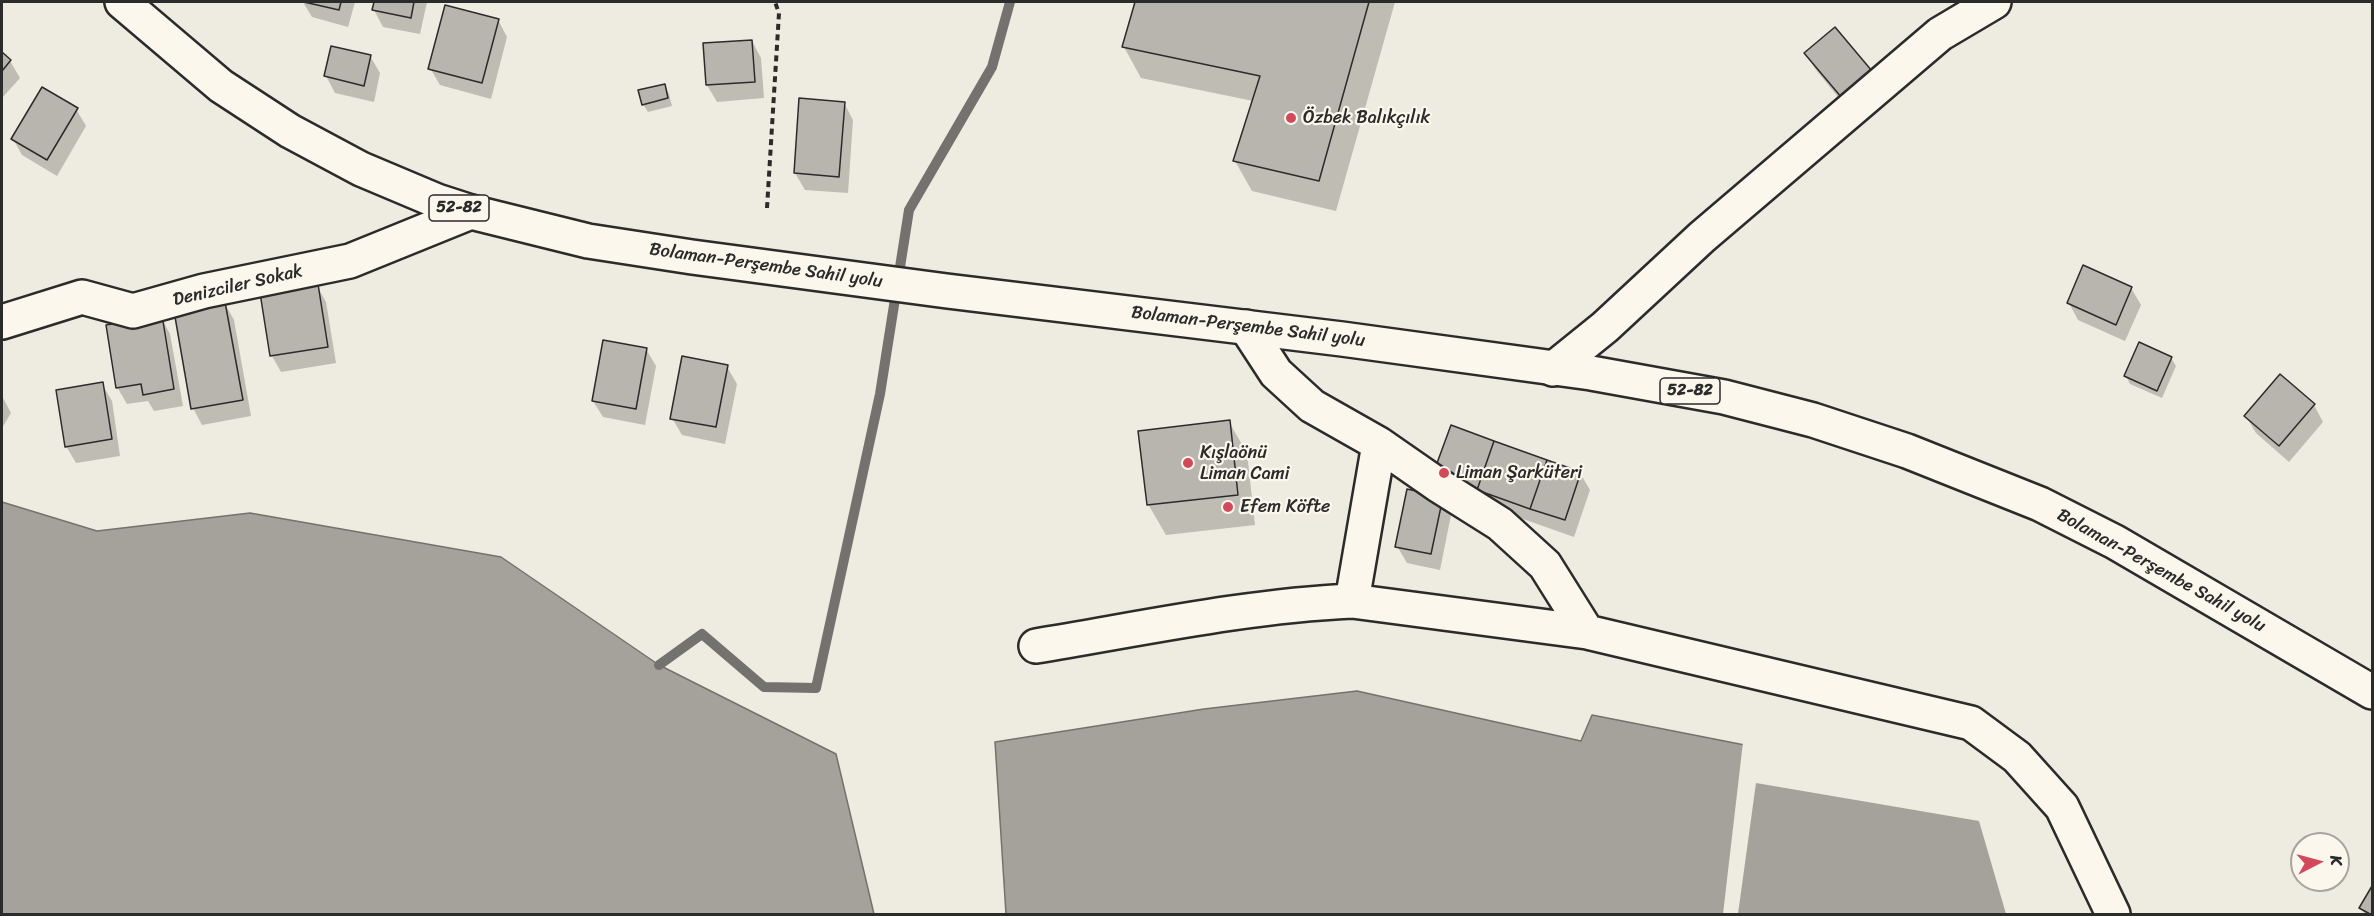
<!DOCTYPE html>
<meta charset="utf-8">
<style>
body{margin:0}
#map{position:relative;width:2374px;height:916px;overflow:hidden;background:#eeebe0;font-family:Sriracha,sans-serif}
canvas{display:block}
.frame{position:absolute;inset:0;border:3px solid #2b2b2b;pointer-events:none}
.north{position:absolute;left:2290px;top:832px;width:60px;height:60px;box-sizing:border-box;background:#fbf7ec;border:2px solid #a8a59f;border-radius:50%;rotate:84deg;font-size:16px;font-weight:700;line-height:24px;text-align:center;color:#2b2b2b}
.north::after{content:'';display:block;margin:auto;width:21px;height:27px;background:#d1495b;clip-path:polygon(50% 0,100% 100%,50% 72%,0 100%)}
</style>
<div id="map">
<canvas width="2374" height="916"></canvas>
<div class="frame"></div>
<div class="north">K</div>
</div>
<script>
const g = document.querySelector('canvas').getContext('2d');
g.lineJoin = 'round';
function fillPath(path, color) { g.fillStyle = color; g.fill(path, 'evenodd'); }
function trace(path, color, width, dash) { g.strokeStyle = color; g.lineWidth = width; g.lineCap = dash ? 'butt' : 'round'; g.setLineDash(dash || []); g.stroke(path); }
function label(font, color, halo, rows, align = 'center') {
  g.font = font + ' Sriracha,sans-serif'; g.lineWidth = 4.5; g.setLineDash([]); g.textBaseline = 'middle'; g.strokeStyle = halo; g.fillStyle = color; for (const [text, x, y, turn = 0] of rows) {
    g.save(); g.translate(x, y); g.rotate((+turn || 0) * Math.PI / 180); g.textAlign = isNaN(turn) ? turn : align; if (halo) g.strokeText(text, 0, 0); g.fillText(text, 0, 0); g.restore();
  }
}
const water = new Path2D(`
 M2 502 97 531 250 513 501 557 659 665 836 754 874 914H2Z
 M1357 691 1581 741 1592 715 1994 794 2057 914H1006L995 742 1204 709Z`);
const pier = new Path2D(`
 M1743 742 1995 792 2060 914H2006L1979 821 1756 783 1738 914H1723Z`);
const shadow = new Path2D(`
 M303 2H355L348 27 312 17Z
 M375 2H427L420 34 383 27 374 10Z
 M1136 2H1395L1336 211 1252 191 1235 161 1253 101 1141 78 1124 47Z
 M498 20 507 37 491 99 440 85 430 68Z
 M1835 29 1852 114 1816 70 1806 54Z
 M752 41 761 58 764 98 717 102 707 85Z
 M2 54 10 61 20 78 2 98Z
 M370 56 380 73 374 102 335 93 326 76Z
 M665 86 669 94 672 106 648 112 643 104Z
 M844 103 853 120 848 193 805 190 795 173Z
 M76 109 86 126 57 176 22 155 13 139Z
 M317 286 326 302 336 363 281 372 272 356Z
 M2131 288 2141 305 2125 341 2078 320 2069 303Z
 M225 304 234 320 251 416 202 425 193 408Z
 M161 317 170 334 183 406 154 411 148 401 127 404 117 387Z
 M646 349 656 366 645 425 603 417 593 401Z
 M2171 358 2176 366 2162 398 2130 384 2126 376Z
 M727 367 737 384 725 444 682 435 672 418Z
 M102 384 112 401 120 456 76 463 66 446Z
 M2 396 11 413 2 428Z
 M2314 405 2323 422 2289 462 2256 433 2246 416Z
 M1229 422 1247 453 1255 525 1166 535 1148 504Z
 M1580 473 1590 490 1574 537 1444 491Z
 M1442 498 1451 515 1440 570 1407 563 1397 546Z
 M2372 889V914H2365L2361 908Z`);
const stream = new Path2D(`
 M659 665 702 634 764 687 816 688 880 394 909 210 992 67 1010 2`);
const building = new Path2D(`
 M304 2H341L339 10Z
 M374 2H414L411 18 372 10Z
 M1135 2H1369L1319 181 1233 161 1260 76 1122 47Z
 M445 5 499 19 482 83 428 69Z
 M1835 27 1872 71 1842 98 1804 53Z
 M752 40 755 82 706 85 703 43Z
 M331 46 371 55 364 86 324 76Z
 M2 52 11 60 2 71Z
 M665 84 668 98 642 105 638 90Z
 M42 87 78 108 47 160 11 139Z
 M799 98 845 102 839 177 794 173Z
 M2083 265 2132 287 2116 325 2067 303Z
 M318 284 328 347 270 356 260 293Z
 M225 302 243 400 191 409 174 311Z
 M162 315 174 389 143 395 141 384 116 388 106 325Z
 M603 340 647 348 636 409 592 401Z
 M2139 342 2172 357 2157 391 2124 376Z
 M682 356 728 365 716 427 670 419Z
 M2280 374 2315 404 2279 446 2244 416Z
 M103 382 112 439 65 447 56 390Z
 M1230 420 1238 495 1147 505 1138 431Z
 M1451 425 1494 441 1477 490 1433 474Z
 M1494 441 1547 460 1530 509 1477 490Z
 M1547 460 1581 472 1565 520 1530 509Z
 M1407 489 1443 497 1431 554 1395 547Z
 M2372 886V914H2370L2359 908Z`);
const path = new Path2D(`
 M767 208 779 13 775 2`);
const minor = new Path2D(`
 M2 322 82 297 133 311 204 291 350 261 471 212
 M1246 327 1276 373 1312 406 1379 444 1352 601
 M1553 369 1605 327 1702 237 1940 34 1994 2
 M1379 444 1438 485 1500 524 1545 565 1587 632
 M1036 646C1140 629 1245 606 1352 601L1587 632 1971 723 2017 757 2062 807 2113 914`);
const major = new Path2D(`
 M122 2 221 86 290 131 361 169 437 201 471 212 588 241 692 257 947 291 1342 339 1591 373 1724 397 1813 420 1907 451 2040 504 2115 542 2372 692`);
const markers = [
 [1291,118,6,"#d1495b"],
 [1188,463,6,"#d1495b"],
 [1444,473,6,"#d1495b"],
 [1228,507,6,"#d1495b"]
];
const shields = [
 [459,208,60],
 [1690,391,60]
];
const shieldNames = [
 ["52-82",459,208],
 ["52-82",1690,391]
];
const poiNames = [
 ["Özbek Balıkçılık",1303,118],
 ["Kışlaönü",1200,453],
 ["Liman Cami",1200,474],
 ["Liman Şarküteri",1456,473],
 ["Efem Köfte",1240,507]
];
const streetNames = [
 ["Bolaman-Perşembe Sahil yolu",766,266,8],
 ["Denizciler Sokak",238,286,-13],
 ["Bolaman-Perşembe Sahil yolu",1248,327,7],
 ["Bolaman-Perşembe Sahil yolu",2161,571,29]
];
fillPath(water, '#a4a29a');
trace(water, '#74726e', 1.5);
fillPath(pier, '#eeebe0');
fillPath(shadow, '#0003');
trace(stream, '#74726e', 10);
fillPath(building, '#b8b5ae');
trace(building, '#2b2b2b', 1.5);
trace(minor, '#2b2b2b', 38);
trace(major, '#2b2b2b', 38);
trace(path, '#2b2b2b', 4, [6, 4.5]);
trace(minor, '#fbf7ec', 33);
trace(major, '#fbf7ec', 33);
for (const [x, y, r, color] of markers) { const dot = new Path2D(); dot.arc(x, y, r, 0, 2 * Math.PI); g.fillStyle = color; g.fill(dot); trace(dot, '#fbf7ec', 2); }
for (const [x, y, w] of shields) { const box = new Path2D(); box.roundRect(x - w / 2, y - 13, w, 26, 4.5); g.fillStyle = '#fbf7ec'; g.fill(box); trace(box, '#2b2b2b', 1.5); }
label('bold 16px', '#2b2b2b', null, shieldNames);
label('18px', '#2b2b2b', '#fbf7ec', poiNames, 'left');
label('18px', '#2b2b2b', '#fbf7ec', streetNames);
</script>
